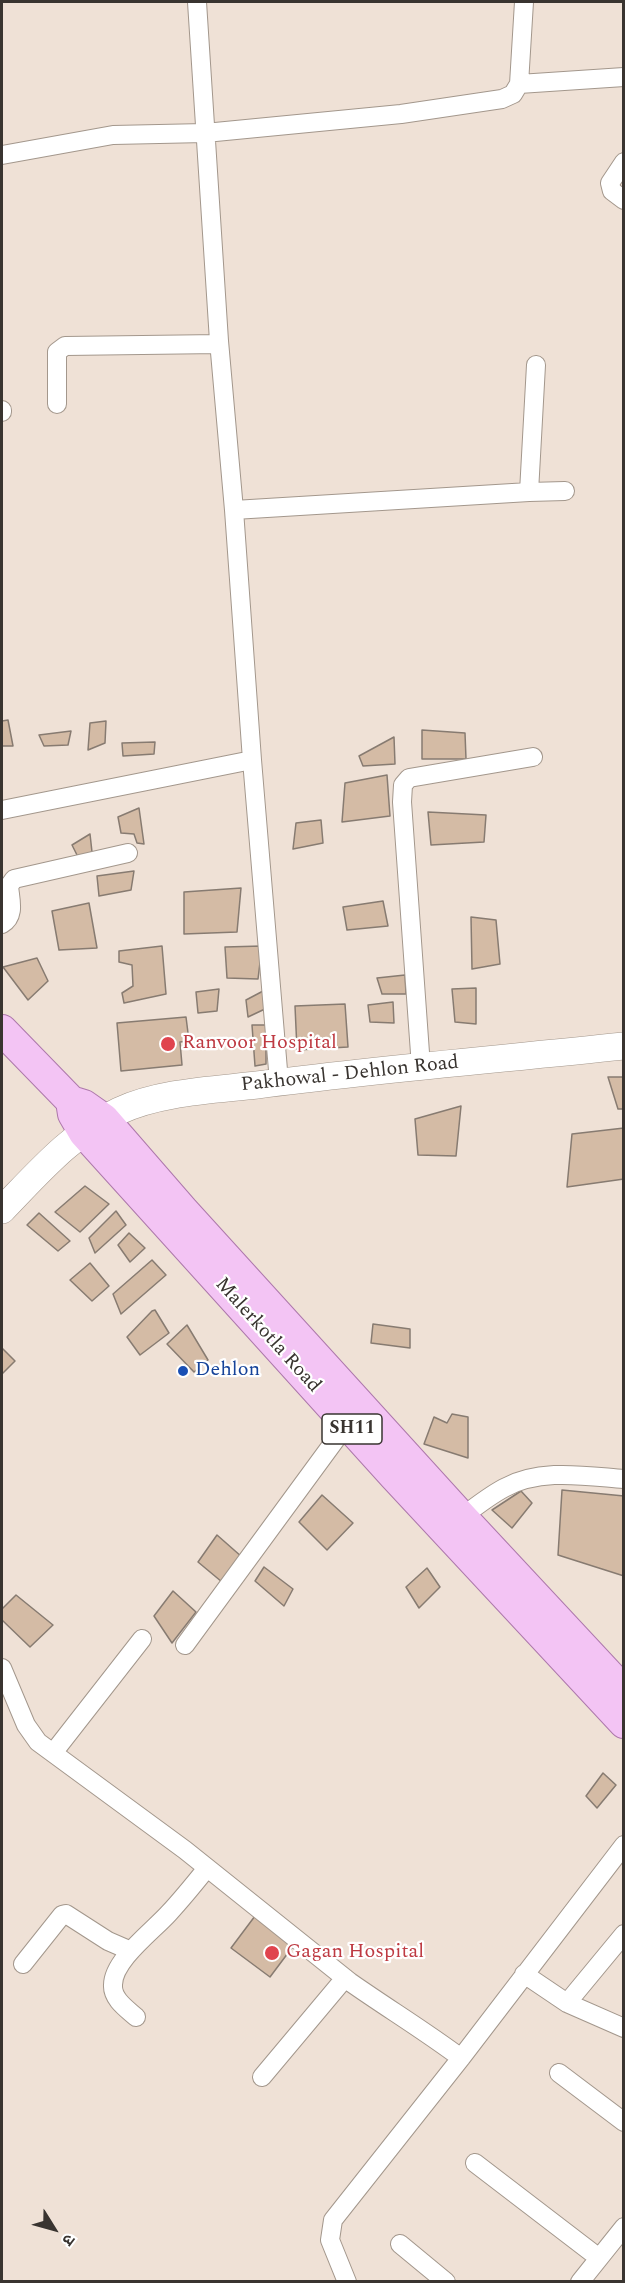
<!DOCTYPE html>
<meta charset="utf-8">
<style>
body{margin:0}
#map{position:relative;width:625px;height:2283px;overflow:hidden;background:#efe1d6;font-family:Spectral,"Noto Sans Devanagari",serif}
canvas{display:block}
.frame{position:absolute;inset:0;border:3px solid #393430;pointer-events:none}
.north{position:absolute;left:24px;top:2199px;width:60px;height:60px;-webkit-text-stroke:4px #fff;paint-order:stroke;rotate:127deg;font-size:16px;font-weight:700;line-height:24px;text-align:center;color:#393430}
.north::after{content:'';display:block;margin:auto;width:21px;height:27px;background:#393430;clip-path:polygon(50% 0,100% 100%,50% 72%,0 100%)}
</style>
<div id="map">
<canvas width="625" height="2283"></canvas>
<div class="frame"></div>
<div class="north">उ</div>
</div>
<script>
const g = document.querySelector('canvas').getContext('2d');
g.lineJoin = 'round';
function fillPath(path, color) { g.fillStyle = color; g.fill(path, 'evenodd'); }
function trace(path, color, width, dash) { g.strokeStyle = color; g.lineWidth = width; g.lineCap = dash ? 'butt' : 'round'; g.setLineDash(dash || []); g.stroke(path); }
function label(font, color, halo, rows, align = 'center') {
  g.font = font + ' Spectral,serif'; g.lineWidth = 4.5; g.setLineDash([]); g.textBaseline = 'middle'; g.strokeStyle = halo; g.fillStyle = color; for (const [text, x, y, turn = 0] of rows) {
    g.save(); g.translate(x, y); g.rotate((+turn || 0) * Math.PI / 180); g.textAlign = isNaN(turn) ? turn : align; if (halo) g.strokeText(text, 0, 0); g.fillText(text, 0, 0); g.restore();
  }
}
const building = new Path2D(`
 M8 720 13 746H2V721Z
 M106 721 105 743 88 750 90 723Z
 M422 730 465 733 466 759H422Z
 M71 731 68 745 44 746 39 735Z
 M394 737 395 764 363 766 359 756Z
 M155 742 154 754 123 756 122 743Z
 M387 775 390 816 342 822 345 783Z
 M139 808 144 844 137 843 134 834 121 833 118 817Z
 M428 812 486 815 484 842 431 845Z
 M321 820 323 843 293 849 296 823Z
 M90 834 92 852 78 857 72 845Z
 M134 871 131 890 99 896 97 876Z
 M241 888 237 932 184 934V892Z
 M383 901 388 926 347 930 343 907Z
 M89 903 97 948 59 950 52 911Z
 M471 917 496 920 500 964 472 969Z
 M162 946 166 994 124 1003 122 993 133 986 132 965 119 962V951Z
 M262 946 258 979 227 978 225 947Z
 M37 958 48 981 28 1000 3 967Z
 M405 975 406 994H382L377 978Z
 M476 988V1024L455 1022 452 989Z
 M219 989 217 1011 198 1013 196 992Z
 M265 990 267 1008 248 1017 246 1000Z
 M393 1002 394 1023 370 1022 368 1005Z
 M345 1004 348 1047 297 1050 295 1006Z
 M186 1017 189 1041 180 1042 182 1065 121 1071 117 1023Z
 M252 1025H266V1064L255 1066Z
 M608 1077H624V1109H618Z
 M461 1106 456 1156 418 1155 415 1119Z
 M624 1128V1179L567 1187 572 1134Z
 M85 1186 109 1204 80 1232 55 1212Z
 M116 1211 126 1225 95 1253 89 1238Z
 M39 1213 70 1241 58 1251 27 1225Z
 M129 1233 145 1248 130 1262 118 1245Z
 M152 1260 166 1275 121 1314 113 1294Z
 M90 1263 109 1286 92 1301 70 1280Z
 M155 1310 169 1333 140 1355 127 1337 152 1311Z
 M373 1324 410 1329V1348L371 1343Z
 M187 1325 208 1360 194 1372 167 1344Z
 M2 1348 15 1361 2 1374Z
 M452 1414 468 1417V1458L424 1444 434 1417 447 1423Z
 M562 1490 624 1496V1576L558 1555Z
 M521 1491 532 1503 512 1528 492 1510Z
 M322 1495 353 1523 327 1550 299 1522Z
 M217 1535 242 1557 222 1582 198 1562Z
 M264 1567 293 1589 284 1606 255 1581Z
 M427 1568 440 1587 419 1608 406 1587Z
 M173 1591 196 1612 172 1643 154 1616Z
 M16 1595 53 1625 30 1647 2 1620V1609Z
 M603 1773 616 1785 597 1808 586 1796Z
 M258 1912 297 1941 270 1977 231 1948Z`);
const street = new Path2D(`
 M197 2 219 341 234 510 252 760 279 1082
 M519 84 624 77
 M2 155 113 135 205 133 401 114 502 99 513 94 519 84 524 2
 M624 162 610 183 612 191 624 200
 M57 404V352L65 346 219 344
 M2 412V410
 M529 492 536 365
 M234 510 529 492 565 491
 M2 810 252 760
 M2 924C16 916 10 899 9 886L14 879 128 853
 M421 1067 402 802 403 785 409 778 533 757
 M462 1517C475 1507 489 1496 504 1488 540 1468 585 1476 624 1479
 M185 1645 347 1424
 M2 1668 26 1725 38 1742 185 1850 350 1982C387 2008 425 2031 461 2058
 M53 1753 142 1639
 M23 1964 62 1915 66 1914 108 1941 131 1951
 M524 1974 567 2003 624 2028
 M567 2003 624 1934
 M136 2017C127 2009 112 1999 113 1985 113 1960 153 1931 169 1913 182 1899 195 1883 207 1868
 M559 2073 624 2122
 M262 2077 345 1978
 M475 2163 599 2258
 M400 2244 446 2282
 M347 2282 330 2240 333 2220 461 2058 624 1845
 M580 2282 624 2227`);
const secondary = new Path2D(`
 M2 1210C37 1174 72 1133 119 1111 159 1092 214 1090 257 1085 379 1069 501 1059 624 1046`);
const primary = new Path2D(`
 M2 1030 71 1101 84 1105 104 1119 183 1210 462 1517 624 1691
 M71 1101 73 1114 84 1133 394 1476 624 1723`);
const markers = [
 [168,1044,8,"#e0444e"],
 [183,1371,6,"#1a4fb4"],
 [272,1953,8,"#e0444e"]
];
const shields = [
 [352,1429,60]
];
const shieldNames = [
 ["SH11",352,1429]
];
const healthNames = [
 ["Ranvoor Hospital",182,1044],
 ["Gagan Hospital",286,1953]
];
const streetNames = [
 ["Pakhowal - Dehlon Road",350,1075,-6],
 ["Malerkotla Road",267,1336,48]
];
const transitNames = [
 ["Dehlon",195,1371]
];
fillPath(building, '#d4bba5');
trace(building, '#877b71', 1.5);
trace(street, '#a3978c', 20);
trace(secondary, '#a3978c', 28);
trace(primary, '#ad78ab', 32);
trace(street, '#fff', 18);
trace(secondary, '#fff', 27);
trace(primary, '#f3c4f4', 30);
for (const [x, y, r, color] of markers) { const dot = new Path2D(); dot.arc(x, y, r, 0, 2 * Math.PI); g.fillStyle = color; g.fill(dot); trace(dot, '#fff', 2); }
for (const [x, y, w] of shields) { const box = new Path2D(); box.roundRect(x - w / 2, y - 15, w, 30, 4.5); g.fillStyle = '#fff'; g.fill(box); trace(box, '#393430', 1.5); }
label('bold 18px', '#393430', null, shieldNames);
label('20px', '#be3a42', '#fff', healthNames, 'left');
label('20px', '#393430', '#fff', streetNames);
label('20px', '#164399', '#fff', transitNames, 'left');
</script>
